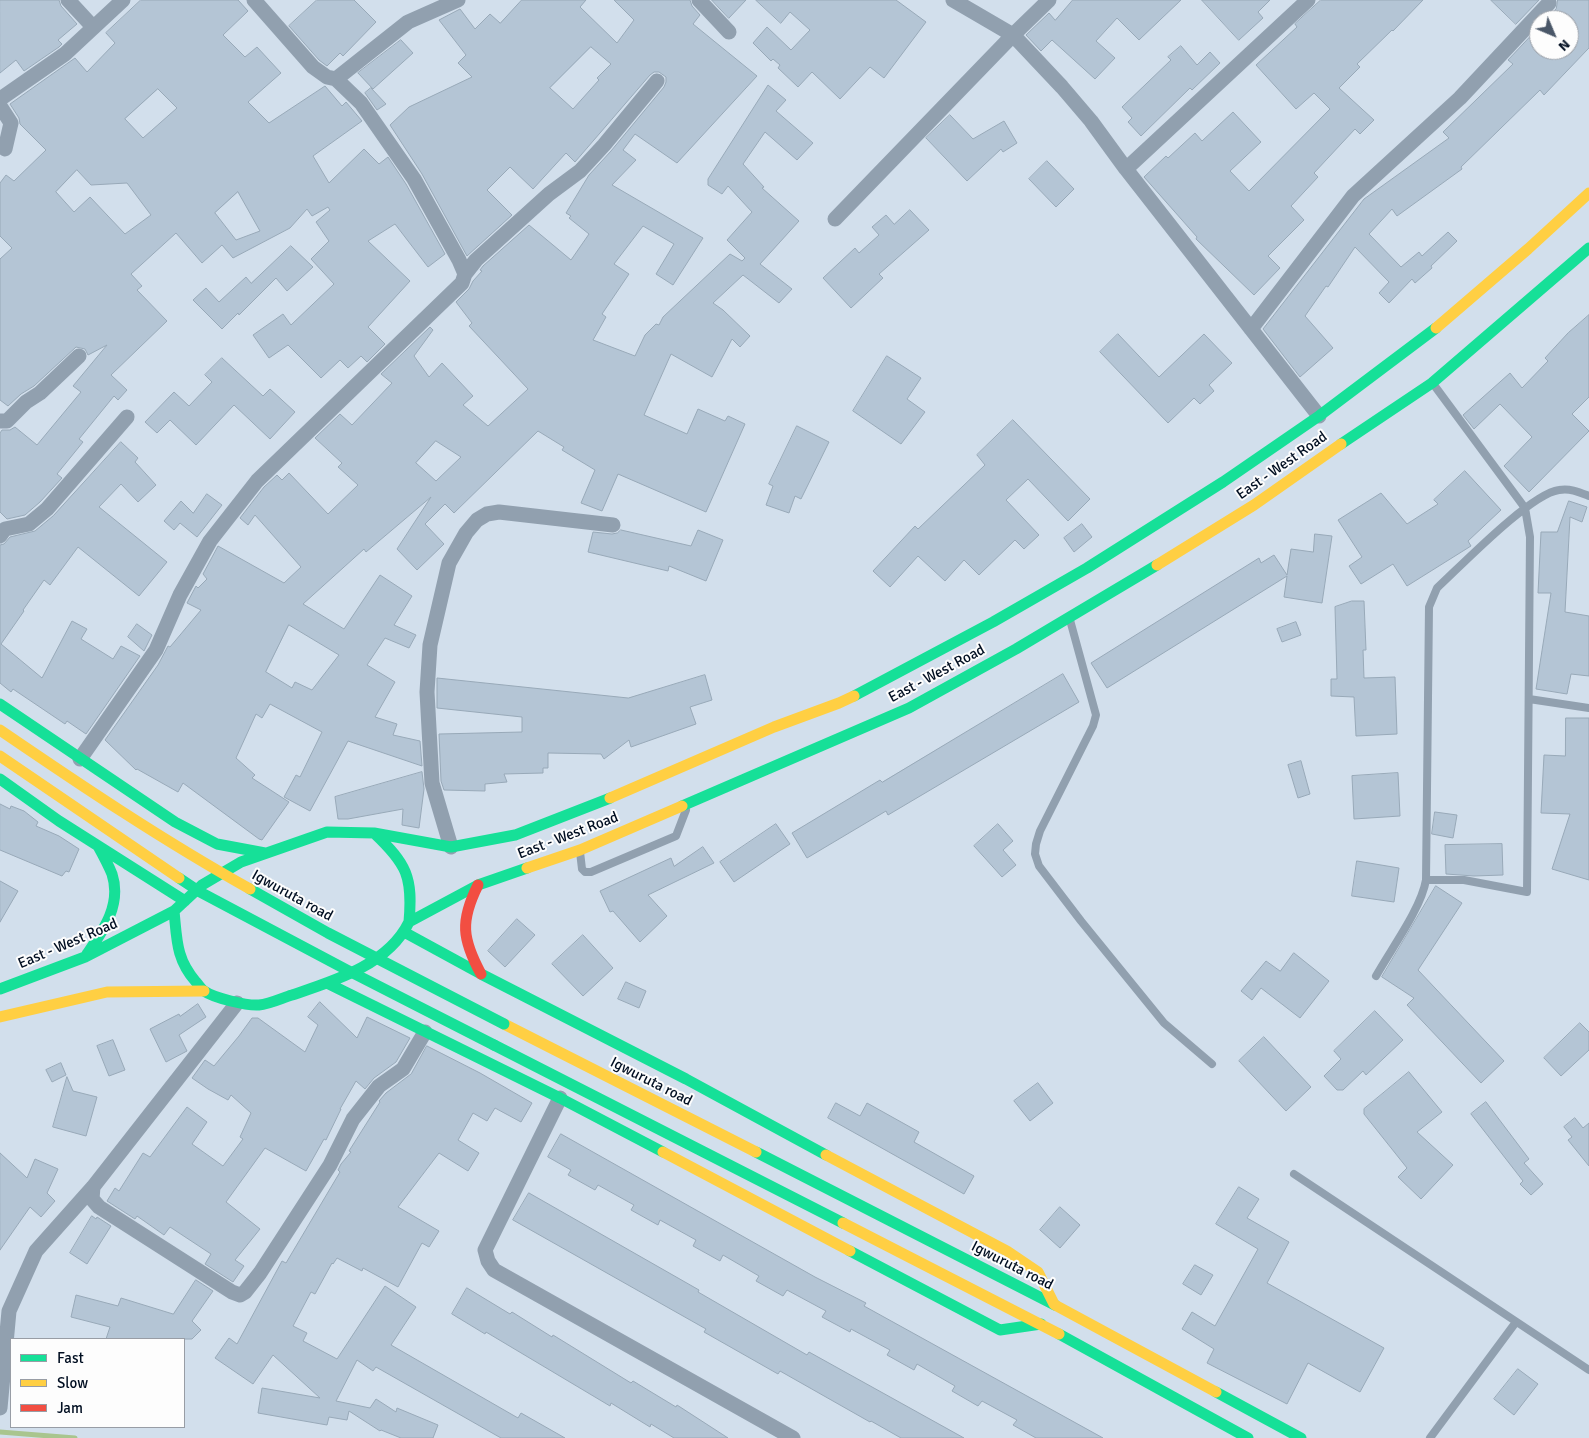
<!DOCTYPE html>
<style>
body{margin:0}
#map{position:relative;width:1589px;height:1438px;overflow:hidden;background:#d2dfec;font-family:Signika,sans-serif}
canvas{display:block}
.legend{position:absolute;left:10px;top:1338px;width:175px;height:90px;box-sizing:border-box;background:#fdfdfd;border:1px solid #989da5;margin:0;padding:6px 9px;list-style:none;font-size:15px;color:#000e21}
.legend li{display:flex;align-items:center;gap:10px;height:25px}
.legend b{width:25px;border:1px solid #989da5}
.north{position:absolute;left:1529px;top:10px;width:50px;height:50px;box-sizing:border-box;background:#fdfdfd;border:1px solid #989da5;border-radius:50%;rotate:135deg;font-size:14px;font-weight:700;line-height:20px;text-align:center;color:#000e21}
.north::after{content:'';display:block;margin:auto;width:18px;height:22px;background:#4a5768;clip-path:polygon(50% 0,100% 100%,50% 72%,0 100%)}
</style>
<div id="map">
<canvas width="1589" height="1438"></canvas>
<ul class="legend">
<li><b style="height:6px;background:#16e098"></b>Fast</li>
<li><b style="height:6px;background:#ffcf43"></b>Slow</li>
<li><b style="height:6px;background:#f24e42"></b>Jam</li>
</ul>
<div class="north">N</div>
</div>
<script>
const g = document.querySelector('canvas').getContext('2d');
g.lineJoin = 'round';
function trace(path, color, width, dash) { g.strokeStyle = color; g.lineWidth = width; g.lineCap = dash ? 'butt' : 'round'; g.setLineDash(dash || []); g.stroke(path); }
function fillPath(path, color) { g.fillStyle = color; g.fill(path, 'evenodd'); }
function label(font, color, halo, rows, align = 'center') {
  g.font = font + ' Signika,sans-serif'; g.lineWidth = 4; g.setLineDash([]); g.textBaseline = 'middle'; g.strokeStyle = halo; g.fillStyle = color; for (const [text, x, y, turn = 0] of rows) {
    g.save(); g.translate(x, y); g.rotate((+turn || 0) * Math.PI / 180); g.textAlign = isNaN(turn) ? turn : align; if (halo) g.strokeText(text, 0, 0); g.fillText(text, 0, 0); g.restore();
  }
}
const stream = new Path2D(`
 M0 1432 75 1438`);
const building = new Path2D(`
 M0 0H59L61 6 77 24 58 40 62 44 59 47 24 71 16 60 0 73Z
 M141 0H238L248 11 223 35 245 57 257 47 281 73 248 102 269 123 325 86 342 106 346 102 362 121 313 156 329 183 364 149 379 164 388 157 406 184 445 254 428 267 395 224 368 241 410 281 368 327 385 344 367 362 361 356 348 368 340 360 321 378 288 345 269 358 253 335 283 314 291 325 334 284 311 259 329 241 316 222 330 210 328 207 312 216 307 209 290 228 233 258 222 245 202 263 176 233 131 274 142 286 137 290 167 321 111 375 127 390 118 400 114 396 79 439 83 442 57 474 62 478 40 502 25 515 7 519 0 512V433L2 430H10L15 427 37 445 81 392 73 386 107 345 88 355 85 349 76 347 34 386 21 394 8 406 0 400V259L12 248 0 236V183L6 175 14 181 46 150 20 124 19 118 10 104 75 58 87 72 115 43 106 33ZM158 89 177 108 143 138 125 119ZM77 170 91 185 127 183 151 215 125 234 90 197 74 212 56 192ZM238 192 260 231 236 240 215 213Z
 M317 0H354L376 22 343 56 340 53 327 66 319 60 289 26Z
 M522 0H586L580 7 617 43 634 20 614 0H690L692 6 700 15 693 24 757 76 677 163 635 134 623 150 636 160 612 185 703 238 673 285 656 274 674 244 643 226 614 264 629 274 602 314 606 317 593 340 635 356 645 335 656 324 659 325 663 317 730 254 742 261 745 258 727 240 752 212 728 186 722 194 708 185V179L768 85 786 100 776 111 813 143 797 160 765 132 743 164 764 187 762 188 799 221 760 264 792 289 779 303 743 275 713 303 723 310 750 336 740 347 732 339 712 377 671 354 644 415 687 434 698 409 725 421 728 416 745 424 706 512 618 474 602 511 581 503 595 470 562 450 564 447 538 431 454 513 445 504 425 524 444 544 417 570 397 549 431 497 366 552 364 549 303 604 344 629 380 575 412 596 394 625 416 635 409 648 385 638 367 665 395 682 375 717 397 724 393 735 420 741 422 766 348 741 310 811 284 797 296 775 300 777 322 732 270 704 262 718 256 714 236 758 255 775 252 778 289 802 262 840 259 839 183 783 178 792 137 769 136 770 105 740 158 665 168 646 170 647 201 610 187 603 196 586 198 588 207 579 203 574 218 546 284 583 301 567 255 515 248 525 240 518 264 487 277 475 282 480 289 473 328 514 358 485 338 467 342 463 315 438 340 414 352 425 392 383 381 374 430 327 433 330 414 356 429 377 442 363 473 396 463 405 488 426 528 389 469 326 472 323 456 302 469 289 473 281 482 271 480 270 483 266 529 225 571 260 589 234 569 218 571 216 566 213 589 175 611 151 664 87 666 82V77L659 72H654L650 75 575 162 566 153 533 189 510 167 487 190 512 215 467 256 422 174 390 125 409 107 472 77 458 63 466 55 439 20 460 9 475 29 490 14 500 23ZM591 47 611 64 597 78 599 80 573 109 550 88ZM436 441 461 457 436 481 416 463ZM289 625 339 655 312 690 295 682 292 688 266 672Z
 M712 0H746L729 18Z
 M756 0H896L926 22 884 78 870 67 840 99 812 72 798 87 778 68 780 65 773 59 771 61 753 43 767 27 791 50 810 30 790 12 781 23Z
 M1073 0H1181L1139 40 1117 18 1096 41 1115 58 1095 79 1052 40 1041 51 1026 35 1049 13 1055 20Z
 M1202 0H1270L1258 12 1263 18 1239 40Z
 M1321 0H1423L1393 31 1392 30 1357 64 1360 67 1339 88 1374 120 1360 134 1355 129 1314 173 1318 177 1291 206 1304 220 1268 256 1280 268 1254 295 1196 239 1197 237 1144 177 1166 156 1168 158 1195 133 1202 141 1233 112 1261 142 1230 171 1249 191 1330 109 1314 93 1296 109 1256 65 1297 27 1295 24Z
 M1491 0H1539L1516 24Z
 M1558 0H1589V48L1587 50 1544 95 1540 90 1461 167 1462 169 1397 216 1392 209 1369 234 1401 267 1419 252 1422 256 1448 232 1457 241 1431 266 1432 268 1415 283 1412 279 1389 303 1379 293 1389 282 1355 247 1328 287 1326 286 1305 316 1333 348 1300 377 1263 329 1364 199 1449 138 1443 132 1513 64 1508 60 1539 27V50H1569V20H1546L1556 9Z
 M401 40 413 53 373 89 358 73Z
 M1181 46 1197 65 1210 52 1220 63 1192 90 1190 88 1141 136 1128 122 1132 118 1122 107 1171 60 1168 57Z
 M371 88 386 104 377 110 365 93Z
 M950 115 973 139 1004 121 1017 143 1003 152 1001 149 967 181 926 138Z
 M1047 161 1074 189 1056 207 1029 179Z
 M910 210 929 230 879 274 883 278 851 308 823 278 855 248 859 253 879 235 872 227 886 215 894 224Z
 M291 246 313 267 287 291 276 278 239 315 238 313 222 329 193 300 206 288 219 302 246 277 251 283Z
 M1589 315V397L1572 414 1589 431 1529 492 1504 466 1532 437 1500 404 1474 429 1463 415 1510 373 1522 388 1548 361 1545 358 1568 333Z
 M1118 334 1159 377 1204 334 1232 363 1209 385 1214 391 1200 404 1194 398 1168 423 1100 352Z
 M887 356 921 378 907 399 925 412 901 444 853 411Z
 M222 358 263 396 270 389 295 412 270 439 234 405 196 445 170 420 157 433 145 422 174 392 189 406 212 382 205 375Z
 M1013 420 1090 499 1068 521 1028 479 1006 500 1039 535 1024 549 1015 540 979 575 964 560 945 581 918 556 890 587 873 571 915 526 918 529 985 465 977 455Z
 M797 426 829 442 801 499 795 496 789 513 766 505 773 486 769 484Z
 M121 442 138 458 135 462 156 485 138 502 121 484 99 507 167 562 139 596 78 547 50 585 44 580 23 610 24 611 1 644 42 678 72 621 87 629 81 639 113 659 121 646 140 656 86 734 67 721 65 724 13 689 11 692 0 683V545L4 544 10 537 35 531 53 516Z
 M1465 471 1501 510 1468 541 1471 546 1407 586 1393 564 1361 584 1349 566 1362 557 1338 520 1381 493 1407 524 1438 504 1434 500Z
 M207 494 222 505 197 537 180 523 174 530 164 521 181 501 193 513Z
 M1569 501 1587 507 1582 522 1570 517 1565 612 1589 616V676L1571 674 1567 694 1536 689 1551 593H1538L1541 532H1557Z
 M1082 524 1092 537 1074 552 1064 538Z
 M621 530 691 546 698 530 723 540 706 581 669 566 668 571 588 552 593 532 612 534 617 533Z
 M1315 534 1332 536 1322 603 1284 597 1287 576 1107 688 1091 663 1259 558 1261 563 1274 555 1287 575 1291 549 1313 552Z
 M1352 601H1364L1366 650H1363L1364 678 1395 677 1397 734 1356 736 1354 697 1331 696V679H1337L1335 607Z
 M1296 622 1301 635 1282 642 1277 629Z
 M137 624 152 635 144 651 128 637Z
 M1063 674 1079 702 888 815 886 811 807 858 792 833 880 780 882 782Z
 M705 675 712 700 690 707 696 724 631 747 629 740 604 759 601 754 548 753V768H543V773L504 774 507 782 485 784V791L444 790 441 781 439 734 522 732V717L437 708V678L628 698Z
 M1566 718H1589V880L1552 869 1570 814 1541 813 1544 755 1565 756Z
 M1301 761 1310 794 1298 798 1288 765Z
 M422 772 424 789 419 828 402 825 403 809 348 819H338L335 797Z
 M1398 773 1400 816 1354 819 1352 776Z
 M0 804 10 809 11 806 24 811 38 822 36 826 59 836 79 849 69 872 66 871 62 876 0 850Z
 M1435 812 1457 815 1453 838 1432 834Z
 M776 824 790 844 734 882 720 862Z
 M998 824 1013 841 1003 850 1016 865 1002 877 974 846Z
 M1502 844 1503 875 1474 876 1446 874 1445 845Z
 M703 847 714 863 648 895 667 916 640 942 613 911 610 912 600 891 671 858 674 866Z
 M1357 861 1399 868 1394 902 1352 896Z
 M0 881 18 891 0 922Z
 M1436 886 1462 903 1418 970 1504 1061 1481 1083 1407 1005 1414 998 1382 977Z
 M517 919 535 935 505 967 488 951Z
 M583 935 613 968 583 996 552 964Z
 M1294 953 1329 981 1300 1018 1261 988 1252 1000 1241 991 1266 961 1280 971Z
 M626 982 646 991 639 1008 618 999Z
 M320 1002 357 1038 367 1017 410 1038 396 1062 374 1078 365 1089 356 1081 340 1109H341L326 1140 324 1139 306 1171 265 1148 226 1202 260 1229 235 1260 244 1266 233 1282 205 1264 211 1254 170 1227 164 1235 137 1216 135 1219 107 1201 115 1188 119 1191 143 1153 150 1157 187 1107 207 1122 192 1144 223 1166 243 1139 240 1137 251 1113 231 1095 228 1100 208 1089 192 1078 205 1060 214 1066 239 1036 252 1018H258L305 1052 318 1025 308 1017Z
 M198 1004 206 1017 179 1035 187 1051 166 1062 150 1029 179 1014 180 1016Z
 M1375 1011 1403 1040 1366 1075 1363 1071 1343 1090H1337L1324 1076 1341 1059 1334 1051Z
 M1580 1023 1589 1032V1050L1561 1076 1544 1058Z
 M1264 1037 1311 1087 1286 1111 1239 1061Z
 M113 1040 125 1070 109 1076 97 1046Z
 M427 1046 480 1073 532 1103 521 1122 495 1108 487 1121 473 1113 458 1140 479 1153 468 1171 439 1153 398 1207 439 1231 429 1247 422 1243 398 1287 363 1268 362 1271 337 1258 333 1264 332 1263 315 1294 311 1292 293 1326 307 1333 303 1341 337 1359 385 1286 416 1307 391 1345 518 1418 521 1413 565 1438H501L376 1367 373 1371 357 1360 336 1401 370 1408 376 1399 396 1412 397 1408 438 1425 433 1438H401L381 1430 380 1431 349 1411 347 1420 329 1417 327 1425 258 1413 262 1388 320 1398 273 1355 253 1384 215 1358 229 1338 237 1344 282 1261 286 1263 340 1172 338 1170 341 1164 351 1152 349 1151 380 1102 379 1101 386 1093 411 1074Z
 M61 1063 66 1075 52 1082 46 1070Z
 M1409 1072 1442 1112 1417 1132 1453 1165 1421 1199 1398 1177 1407 1168 1364 1114V1109Z
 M67 1077 73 1091 97 1097 86 1136 53 1127Z
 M1038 1083 1053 1103 1030 1121 1014 1101Z
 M1486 1102 1529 1159 1524 1163 1543 1184 1531 1195 1520 1184 1523 1181 1471 1114Z
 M836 1103 860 1116 867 1103 919 1132 914 1142 974 1176 964 1194 828 1118Z
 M1575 1118 1583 1128 1589 1123V1166L1568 1140 1572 1137 1564 1127Z
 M561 1134 815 1277 866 1303 864 1306 1103 1438H1036L1013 1425 1017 1420 982 1401 978 1406 952 1391 955 1386 917 1364 914 1370 887 1355 890 1350 851 1329 850 1332 822 1317 826 1311 787 1290 783 1296 756 1281 759 1276 723 1255 720 1261 693 1246 696 1240 660 1220 658 1225 631 1210 634 1205 598 1185 595 1190 568 1175 571 1170 548 1157Z
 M0 1153 27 1178 35 1159 58 1169 47 1193 55 1201 41 1217 30 1207 0 1250Z
 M1239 1187 1259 1199 1247 1218 1289 1242 1267 1283 1384 1348 1360 1392 1308 1363 1287 1404 1207 1363 1214 1349 1182 1329 1192 1312 1215 1326 1258 1249 1216 1224Z
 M529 1193 699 1290 698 1292 807 1355 809 1352 964 1438H901L871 1421 870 1422 780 1371 778 1374 704 1332 706 1329 513 1220Z
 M1060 1207 1080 1225 1060 1248 1040 1230Z
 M92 1216 96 1219 97 1217 111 1226 87 1264 70 1253Z
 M1195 1265 1213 1275 1201 1295 1183 1284Z
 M196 1280 213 1291 192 1321 201 1330 192 1339H106L110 1327 71 1317 76 1295 118 1306 121 1298 173 1314Z
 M467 1288 510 1314 512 1312 552 1337 553 1335 631 1383 633 1381 676 1407 677 1405 728 1438H674L651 1424 650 1427 611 1403 610 1406 486 1332 485 1334 452 1314Z
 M1518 1369 1538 1384 1514 1415 1494 1399Z`);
const lane = new Path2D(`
 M1070 620 1096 715 1093 726 1040 831 1036 844 1035 854 1039 866 1081 921 1164 1023 1212 1064
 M1529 699 1589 708
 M580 852 582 869 585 872H591L676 836 686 810
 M1426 880H1464L1527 892 1530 537 1525 508 1434 385
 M1376 976C1391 949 1421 909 1426 880L1429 607 1437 588C1461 566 1530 494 1559 490 1570 488 1579 492 1589 496
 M1294 1174 1589 1370
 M1430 1438 1516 1322`);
const street = new Path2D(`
 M68 0 93 27
 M254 0 313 67 327 77 336 79 361 103 414 179 459 260 465 274
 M699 0 729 32
 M953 0 1013 35 1062 87 1091 121 1126 169 1319 416
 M336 79 408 22 458 0
 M0 99 65 54 123 0
 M0 106 11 123 5 149
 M1126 169 1308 0
 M835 219 1013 35 1049 0
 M1251 329 1353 196 1460 98 1549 3
 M0 421H7L26 402 40 393 79 356
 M0 536 5 529 29 524 47 509 127 417
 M80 759 156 650 180 595 210 541 257 481 462 283 465 274 476 260 549 194 580 171 604 145 657 81
 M451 847 432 783 427 692 430 645 449 563 466 533 477 520 487 514 499 512 613 525
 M560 1098 485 1250 488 1261 494 1270 793 1438
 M93 1187 92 1199 99 1207 232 1292 240 1295 245 1292 260 1273 330 1165 353 1119 379 1086 403 1069 425 1032
 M0 1408 9 1311 36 1251 93 1187 237 1003`);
const fast = new Path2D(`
 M1341 444 1432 383 1589 248
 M854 696 993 622 1087 568 1223 482 1319 416 1436 328
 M0 704 175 822 217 844 265 853
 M0 779 59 821 185 901
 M682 806 909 708 1016 649 1157 565
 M374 833C407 864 413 877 409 922
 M174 911C177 940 176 959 196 982 199 985 201 989 204 991 214 998 247 1006 259 1005 270 1004 282 998 292 995 334 981 388 965 409 922L478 885 527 868
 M404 932 481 974 686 1079 826 1155
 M87 954C103 931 122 905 112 874 108 864 103 855 98 846
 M327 983 560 1098 663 1152
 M0 989 85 957 174 911 202 885 241 862 327 832 374 833 451 847 515 835 610 798
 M494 1045 843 1223
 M756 1152 1055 1305
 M850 1251 1000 1330 1041 1324
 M1059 1334 1248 1438
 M1216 1392 1301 1438`);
const slow = new Path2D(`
 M1436 328 1528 249 1589 193
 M1157 565 1254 505 1341 444
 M610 798 774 727 839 703 854 696
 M527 868 580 850 682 806
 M0 1017 107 992 204 991
 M504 1024 756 1152
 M663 1152 850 1251
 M826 1155 1007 1251 1038 1272 1054 1304
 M843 1223 1059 1334
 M1055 1305 1216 1392`);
const jam = new Path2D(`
 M478 885C460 921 462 939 481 974`);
const fastBridge = new Path2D(`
 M179 878 200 892 347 970 494 1045
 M250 889 328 933 504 1024`);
const slowBridge = new Path2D(`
 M0 730C82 786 164 841 250 889
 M0 756 179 878`);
const streetNames = [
 ["East - West Road",1282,466,-35],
 ["East - West Road",937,674,-28],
 ["East - West Road",568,836,-21],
 ["Igwuruta road",292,896,29],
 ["East - West Road",68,944,-23],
 ["Igwuruta road",651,1082,27],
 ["Igwuruta road",1012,1266,27]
];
trace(stream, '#a9c58e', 5);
fillPath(building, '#b4c5d5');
trace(building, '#98a9b8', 1);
trace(lane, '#91a0af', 8);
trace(street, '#91a0af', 15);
trace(fast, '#16e098', 11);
trace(slow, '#ffcf43', 11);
trace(jam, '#f24e42', 11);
trace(fastBridge, '#16e098', 11);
trace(slowBridge, '#ffcf43', 11);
label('15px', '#000e21', '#fdfdfd', streetNames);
</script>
